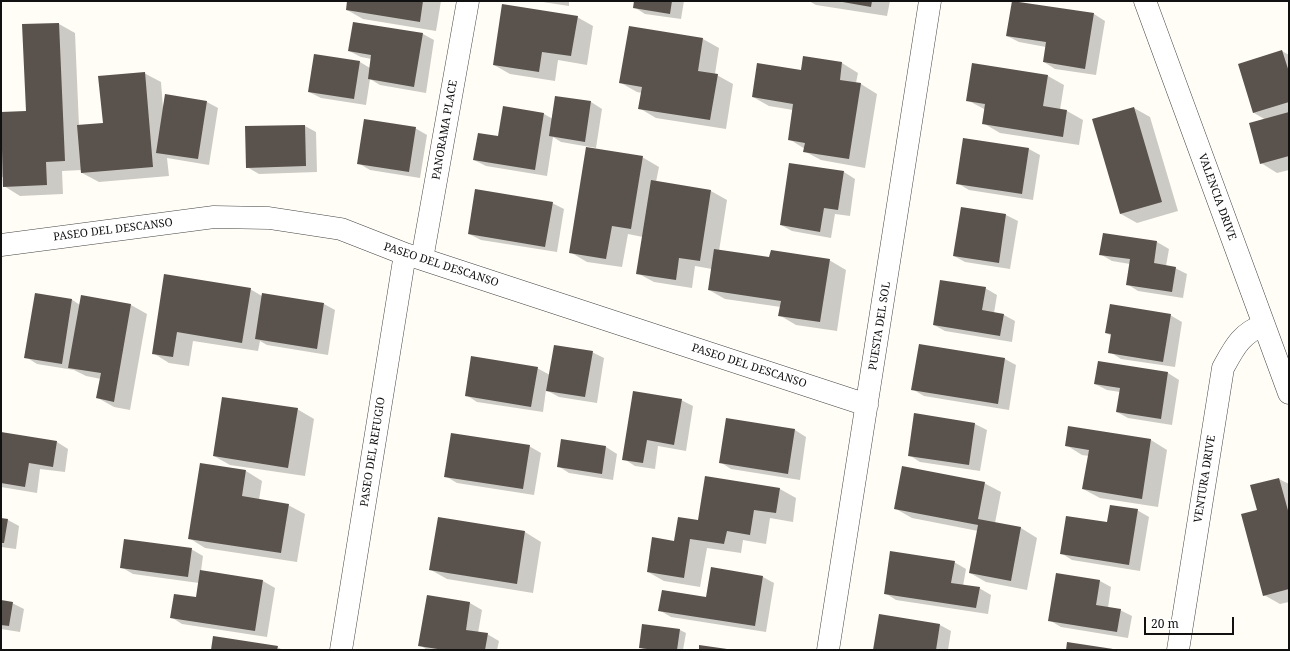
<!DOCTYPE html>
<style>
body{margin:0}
#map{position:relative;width:1290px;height:651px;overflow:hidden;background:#fffdf5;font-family:"Noto Serif",serif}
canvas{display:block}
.frame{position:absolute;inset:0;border:2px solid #111;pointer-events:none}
.scale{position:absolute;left:1144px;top:617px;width:90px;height:18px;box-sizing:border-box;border:2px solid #111;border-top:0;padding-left:5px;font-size:12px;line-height:14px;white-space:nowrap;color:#111;-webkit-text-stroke:3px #fff;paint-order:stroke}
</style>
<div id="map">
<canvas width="1290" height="651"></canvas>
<div class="frame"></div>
<div class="scale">20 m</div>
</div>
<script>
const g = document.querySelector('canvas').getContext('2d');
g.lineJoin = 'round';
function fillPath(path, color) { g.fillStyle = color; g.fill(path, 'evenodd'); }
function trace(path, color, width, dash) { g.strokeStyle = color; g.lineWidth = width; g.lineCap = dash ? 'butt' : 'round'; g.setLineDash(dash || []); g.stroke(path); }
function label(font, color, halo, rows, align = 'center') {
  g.font = font + ' "Noto Serif",serif'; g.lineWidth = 4; g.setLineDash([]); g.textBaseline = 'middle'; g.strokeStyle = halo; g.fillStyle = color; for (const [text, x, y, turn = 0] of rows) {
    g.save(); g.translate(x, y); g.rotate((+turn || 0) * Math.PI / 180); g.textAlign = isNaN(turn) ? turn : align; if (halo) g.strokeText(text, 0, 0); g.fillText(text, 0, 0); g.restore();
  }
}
const shadow = new Path2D(`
 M348 1H441L436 31 363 19 347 10Z
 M536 1H569V6Z
 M635 1H684L681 19 645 14 634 7Z
 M809 1H890L887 16 816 5Z
 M1094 14 1105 21 1096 75 1055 69 1044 62 1046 47 1019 42 1007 36Z
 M577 17 593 26 587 65 558 60 555 81 510 74 494 65Z
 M59 24 75 33 79 126 104 124 144 73 161 82 163 108 166 95 207 102 218 108 209 165 167 158 169 176 99 182 82 173V170L62 171 63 194 20 196 4 186V177H2L1 186V113L27 112Z
 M423 34 434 40 426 93 380 85 370 79 366 105 321 98 309 92 315 55 360 62 370 68 372 59 361 57 349 51Z
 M703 39 719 48 715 74 733 84 726 129 656 118 639 108 642 93 637 92 621 83Z
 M1282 51 1289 55V170L1277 173 1261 163 1266 120 1254 113 1239 65Z
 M804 57 842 63 858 73 856 83 861 84 877 94 865 168 821 160 804 151 805 149 789 139 793 110 769 106 753 97 801 71Z
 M973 64 1048 76 1064 85 1060 110 1067 111 1083 120 1079 145 1000 133 983 123 986 110 967 100Z
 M556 97 591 102 602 109 596 148 561 142 553 137 547 176 486 166 474 160 499 137 504 107 544 114 553 119Z
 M1134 108 1150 117 1178 211 1137 223 1121 214Z
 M305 126 316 132 317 172 259 174 247 167Z
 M415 128 427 135 420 178 370 170 358 163Z
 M1029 149 1040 155 1033 200 969 190 957 183Z
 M642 157 659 167 656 182 711 191 727 200 719 251 770 258 829 260 846 270 837 331 796 325 779 315 781 307 725 299 709 290 712 269 695 266 692 288 654 282 637 273 643 237 628 234 622 267 587 262 570 252Z
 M790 164 844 172 855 179 850 216 835 214 831 238 792 231 781 225Z
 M552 203 564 209 557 252 481 240 469 234Z
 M961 208 1006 215 1018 221 1010 269 965 262 954 256Z
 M1104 234 1157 242 1169 249 1166 266 1175 268 1187 274 1183 298 1138 291 1127 284 1130 264 1112 261 1100 254Z
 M165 275 250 289 262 296 324 304 335 310 328 355 267 345 260 341 258 351 193 341 189 366 169 363 153 353Z
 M985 288 997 295 994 313 1004 315 1015 321 1012 342 945 331 934 325Z
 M71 299 80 305H131L147 314 130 410 114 407 98 398 101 379 86 376 74 370 37 364 26 357Z
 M1170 315 1182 322 1175 367 1121 359 1110 352 1112 336 1106 333Z
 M592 352 604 358 597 403 559 397 546 390 543 412 477 402 466 395 537 368 550 375Z
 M1005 359 1016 365 1009 410 924 396 912 389Z
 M1168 373 1179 380 1172 425 1128 418 1117 412 1120 392 1107 390 1095 384Z
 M681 400 693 406 686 451 658 446 655 469 635 466 624 459Z
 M297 409 314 419 305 476 230 465 214 456Z
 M915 414 975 424 987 430 980 471 920 462 909 455Z
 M727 419 795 430 806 437 800 480 731 469 720 462Z
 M1 433 57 442 68 449 65 472 40 469 37 493 1 487Z
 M1151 440 1167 450 1158 507 1100 498 1083 489 1089 456 1082 455 1066 445Z
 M529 446 541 453 534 495 457 483 445 476Z
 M606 447 617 454 613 480 569 473 558 466Z
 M246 471 262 481 259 500 288 505 305 514 297 562 205 548 189 538Z
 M706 477 780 489 796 498 793 522 770 518 766 544 743 540 741 553 707 548 700 587 664 581 648 572 699 521Z
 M1279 479 1289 484V602L1280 604 1264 595 1258 511 1252 486Z
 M984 483 1001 492 995 523 1021 528 1037 538 1027 590 986 582 970 573 978 531 912 518 896 509Z
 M1137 510 1149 517 1140 571 1072 560 1061 553 1108 523Z
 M1 519 8 520 19 526 16 549 1 547Z
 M439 519 525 532 541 542 533 593 447 579 431 570Z
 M191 549 203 556 201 571 263 581 275 588 267 637 182 624 171 617 197 598 199 583 133 574 121 567Z
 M954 562 966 569 963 586 979 588 991 595 988 614 896 600 885 593Z
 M1057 574 1100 581 1111 587 1108 608 1120 610 1132 616 1128 638 1061 627 1049 620Z
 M763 577 774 583 766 632 671 617 659 610 707 598Z
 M427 596 470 603 482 610 478 633 487 634 499 641 497 650H427L420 645Z
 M1 601 12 603 24 609 20 632 1 629Z
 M643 625 680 630 686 633 683 650H645L640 647Z
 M940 625 951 631 948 650H874Z
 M277 647 283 650H212Z`);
const building = new Path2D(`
 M347 1H423L420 22 346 10Z
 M634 1H672L670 14 633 8Z
 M837 1H872L871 7Z
 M1012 1 1094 13 1085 69 1043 62 1046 42 1006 36Z
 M502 4 578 16 571 56 542 52 539 72 493 65Z
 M353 22 423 33 414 87 368 79 371 55 348 51Z
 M59 23 65 161 46 162 47 185 3 187 1 112 26 111 22 24Z
 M629 26 703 38 698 71 718 74 710 120 638 109 642 87 619 83Z
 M1282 50 1289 72V102L1253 113 1238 64Z
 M314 54 360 61 354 99 308 92Z
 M803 56 842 62 840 80 861 83 849 159 803 152 805 143 788 140 793 104 752 97 757 63 801 70Z
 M972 63 1048 75 1043 106 1067 110 1063 137 982 124 985 104 966 101Z
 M145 72 153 167 81 173 77 125 103 123 98 76Z
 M165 94 207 101 198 159 156 153Z
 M555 96 591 101 585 142 549 136Z
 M503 106 544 113 535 170 473 160 478 133 498 136Z
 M1134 107 1162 202 1120 214 1092 119Z
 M1289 112V156L1260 164 1249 123Z
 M364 119 416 127 409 172 357 164Z
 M305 125 306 166 246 168 245 126Z
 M963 138 1029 148 1022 194 956 184Z
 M586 147 643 156 631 229 612 226 606 259 569 253Z
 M789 163 844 171 838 210 824 208 820 232 780 225Z
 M651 180 711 190 700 261 679 258 676 280 636 274Z
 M475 189 553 202 545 247 468 234Z
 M961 207 1006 214 999 263 953 256Z
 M1103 233 1157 241 1154 263 1176 267 1172 292 1126 285 1130 259 1099 255Z
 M714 249 769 257 771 250 830 259 820 322 778 316 781 301 708 290Z
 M164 274 251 288 242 343 177 332 173 357 152 354Z
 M940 280 986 287 982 310 1004 314 1000 336 933 325Z
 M35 293 72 299 62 364 24 358Z
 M262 293 324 303 317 349 255 339Z
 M81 295 131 304 114 402 96 398 101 373 68 368Z
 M1110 304 1171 314 1163 362 1108 353 1111 334 1105 333Z
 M919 344 1005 358 998 404 911 390Z
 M554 345 593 351 585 397 546 391Z
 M471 356 538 367 531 407 465 396Z
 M1098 361 1168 372 1161 419 1116 412 1120 388 1094 384Z
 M633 391 682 399 674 445 647 440 643 463 622 460Z
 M222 397 298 408 288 468 213 456Z
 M914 413 975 423 969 465 908 456Z
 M726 418 795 429 788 474 719 463Z
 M1068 426 1151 439 1142 499 1082 489 1089 450 1065 446Z
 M1 432 57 441 53 467 29 463 25 487 1 483Z
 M451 433 530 445 523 489 444 477Z
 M561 439 606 446 602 474 557 467Z
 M200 463 246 470 242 496 289 504 281 553 188 539Z
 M902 466 985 482 978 519 1021 527 1011 581 969 573 978 525 894 509Z
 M705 476 780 488 776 513 754 510 750 535 727 531 724 544 690 539 684 578 647 572 652 537 674 541 678 517 698 520Z
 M1279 478 1289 514V589L1263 596 1241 514 1257 510 1250 485Z
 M1110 505 1138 509 1129 565 1060 554 1066 516 1107 522Z
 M438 517 525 531 517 584 429 570Z
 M1 518 8 519 4 543H1Z
 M124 539 192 548 188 577 120 568Z
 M890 551 955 561 951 583 980 587 976 608 884 594Z
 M711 567 763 576 755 626 658 611 662 590 706 597Z
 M200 570 263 580 255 631 170 618 174 594 196 597Z
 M1056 573 1100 580 1096 605 1121 609 1117 632 1048 621Z
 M427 595 470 602 466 630 488 633 485 650H444L418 646Z
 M1 600 13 602 9 626 1 625Z
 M879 614 940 624 936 650H873Z
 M642 624 680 629 677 650H655L639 648Z
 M213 636 278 646 277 650H211Z
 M1067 642 1113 649V650H1066Z
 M699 645 727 649V650H699Z`);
const street = new Path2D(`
 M1145 1 1289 393
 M1 245 214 217 269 218 341 229 405 254 422 259 867 405
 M422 259 468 1
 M341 650 405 254
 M828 650 930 1
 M1178 650 1223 368C1234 348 1241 333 1264 325`);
const streetNames = [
 ["PANORAMA PLACE",445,130,-80],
 ["VALENCIA DRIVE",1217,197,70],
 ["PASEO DEL DESCANSO",113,230,-7],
 ["PASEO DEL DESCANSO",441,265,18],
 ["PUESTA DEL SOL",880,326,-81],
 ["PASEO DEL DESCANSO",749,366,18],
 ["PASEO DEL REFUGIO",373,452,-81],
 ["VENTURA DRIVE",1205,479,-81]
];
fillPath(shadow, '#0003');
fillPath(building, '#5a524d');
trace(street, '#444', 23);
trace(street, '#fff', 22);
label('11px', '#111', '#fff', streetNames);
</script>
